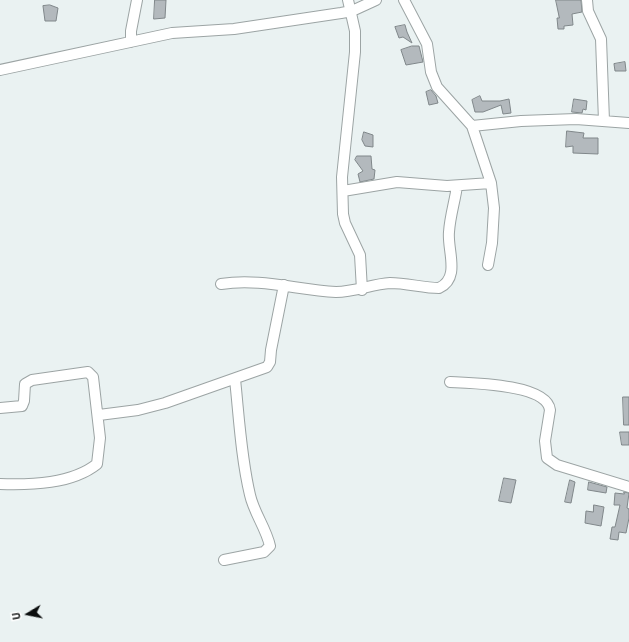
<!DOCTYPE html>
<style>
body{margin:0}
#map{position:relative;width:629px;height:642px;overflow:hidden;background:#eaf2f2;font-family:"PT Sans",sans-serif}
canvas{display:block}
.north{position:absolute;left:8px;top:594px;width:40px;height:40px;-webkit-text-stroke:3px #fff;paint-order:stroke;rotate:260deg;font-size:11px;font-weight:700;line-height:16px;text-align:center;color:#0b0e0e}
.north::after{content:'';display:block;margin:auto;width:14px;height:18px;background:#0b0e0e;clip-path:polygon(50% 0,100% 100%,50% 72%,0 100%)}
</style>
<div id="map">
<canvas width="629" height="642"></canvas>
<div class="north">U</div>
</div>
<script>
const g = document.querySelector('canvas').getContext('2d');
g.lineJoin = 'round';
function fillPath(path, color) { g.fillStyle = color; g.fill(path, 'evenodd'); }
function trace(path, color, width, dash) { g.strokeStyle = color; g.lineWidth = width; g.lineCap = dash ? 'butt' : 'round'; g.setLineDash(dash || []); g.stroke(path); }
const building = new Path2D(`
 M155 0H166L165 18 154 19Z
 M556 0H581L582 12 572 14 573 25 564 26V29H558L557 18H559Z
 M50 5 58 8 56 21H45L43 6Z
 M405 25 407 32 412 43 403 37 399 38 395 27Z
 M412 46H419L423 62 406 65 401 50Z
 M625 62 626 71H615L614 64Z
 M431 90 436 96 438 103 429 105 426 92Z
 M480 96 482 101H500L509 99 511 113 503 114 501 105 483 112H475L472 100Z
 M574 99 587 101 586 110 583 109 582 113 572 112Z
 M567 131 584 133 583 138H598V154L573 153V146L566 147Z
 M364 132 373 135V147L365 146 362 140Z
 M357 156H371L372 169 375 170 374 179 360 182 358 174 363 171 355 160Z
 M623 397H629V425H624Z
 M620 432H629V445H622Z
 M504 478 516 480 511 503 499 501Z
 M570 480 575 482 571 503 565 502Z
 M589 482 607 487 606 493 588 490Z
 M624 492 629 493 627 508 629 509V518L626 533 619 532 618 540 610 539 612 527H615L620 505H614L615 493 624 494Z
 M594 505 604 507 601 526 585 523 586 511 593 512Z`);
const minor = new Path2D(`
 M348 0 355 31V52L342 177 343 214 345 223 360 255 362 290
 M404 0 427 44 431 72 437 87 472 126 491 183 494 208 492 243 488 265
 M587 0 588 11 601 39 604 121
 M131 42V31L137 0
 M0 70 172 33 234 29 341 13 352 11 376 0
 M472 126 521 121 576 119 629 123
 M343 191 397 182 447 186 491 183
 M221 284C261 278 297 290 336 292 355 292 372 284 390 283 407 283 423 288 439 288 461 278 447 250 449 232 450 216 455 201 457 186
 M450 382C471 383 547 384 550 410L545 441 547 458 557 465 629 487
 M0 408 22 406 24 401 25 384 32 380 88 372 93 377 100 438 97 464C72 484 31 485 0 484
 M99 415 138 410 165 403 267 367 270 362 271 350 284 285
 M224 560 264 552 270 546C266 528 254 513 250 495 241 457 239 417 235 379`);
fillPath(building, '#b3b9bd');
trace(building, '#80878a', 1);
trace(minor, '#9ca4a4', 12);
trace(minor, '#fff', 10);
</script>
